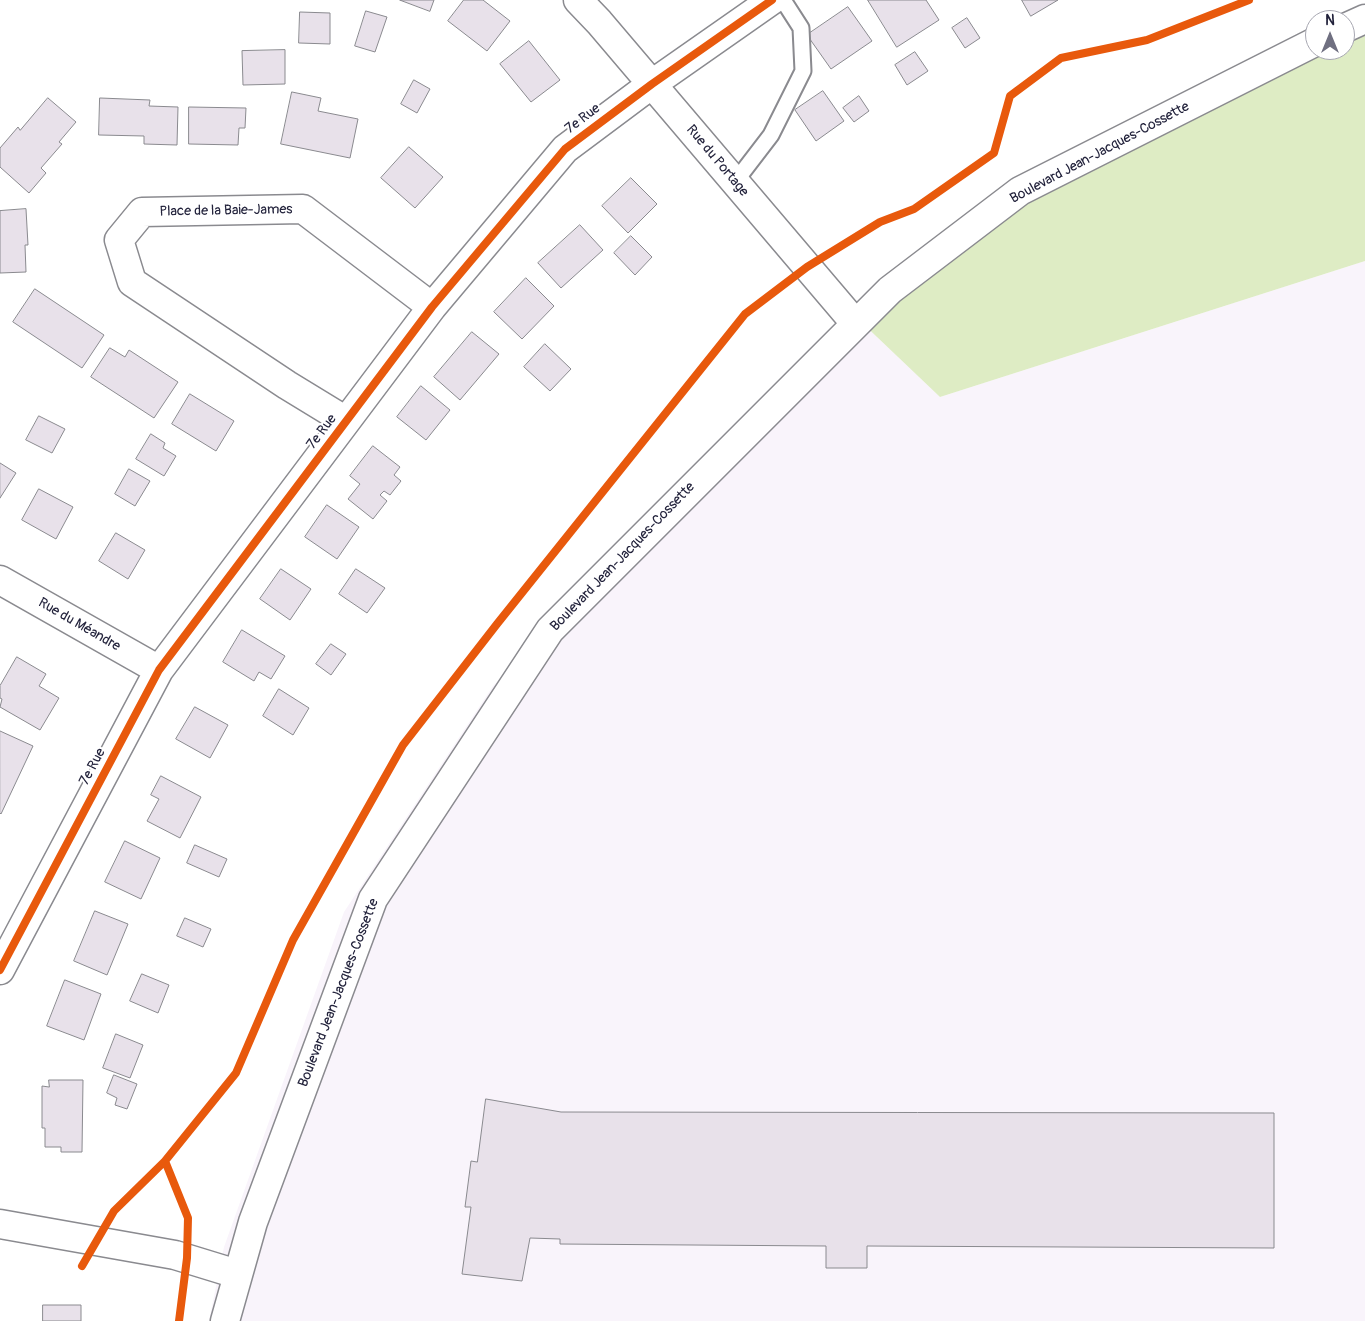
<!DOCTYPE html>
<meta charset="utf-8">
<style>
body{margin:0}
#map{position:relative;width:1365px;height:1321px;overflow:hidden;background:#fff;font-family:Pangolin,sans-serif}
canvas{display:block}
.north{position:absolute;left:1305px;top:10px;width:50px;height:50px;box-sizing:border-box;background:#fff;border:1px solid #a7a7b1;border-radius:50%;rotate:0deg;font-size:14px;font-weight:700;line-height:20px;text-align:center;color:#22223b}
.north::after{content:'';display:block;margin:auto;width:18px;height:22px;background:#6f6f80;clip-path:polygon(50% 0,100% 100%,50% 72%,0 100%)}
</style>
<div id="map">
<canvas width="1365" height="1321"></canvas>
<div class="north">N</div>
</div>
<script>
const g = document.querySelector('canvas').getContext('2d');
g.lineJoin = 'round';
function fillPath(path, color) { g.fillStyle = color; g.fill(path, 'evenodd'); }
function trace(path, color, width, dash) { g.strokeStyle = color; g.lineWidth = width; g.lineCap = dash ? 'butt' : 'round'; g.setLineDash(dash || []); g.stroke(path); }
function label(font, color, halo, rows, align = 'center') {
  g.font = font + ' Pangolin,sans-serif'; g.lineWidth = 4; g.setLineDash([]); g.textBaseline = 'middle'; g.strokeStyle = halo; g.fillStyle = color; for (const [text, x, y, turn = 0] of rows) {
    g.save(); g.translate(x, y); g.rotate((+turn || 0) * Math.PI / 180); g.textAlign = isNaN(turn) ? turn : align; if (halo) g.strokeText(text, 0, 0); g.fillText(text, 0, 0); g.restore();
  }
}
const built = new Path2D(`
 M1365 261V1321H209L224 1247 344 912 493 686 856 317 940 397Z`);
const green = new Path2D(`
 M1365 17V261L940 397 856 317 1064 153 1315 39V50H1345V26Z`);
const building = new Path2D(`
 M400 0H434L430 11Z
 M464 0H483L510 21 487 51 448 21Z
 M868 0H926L939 20 897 47Z
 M1022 0H1058L1031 16Z
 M848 7 872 41 831 69 807 35Z
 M366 11 387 17 375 52 355 46Z
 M300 12 330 13V44L299 43Z
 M967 18 980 38 965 48 952 28Z
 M529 41 560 80 531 102 500 64Z
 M285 50V84L243 85 242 51Z
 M915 52 928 71 907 85 895 65Z
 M414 80 430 89 417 113 401 104Z
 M823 91 844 121 816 141 795 110Z
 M292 92 321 98 318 111 358 119 350 158 281 144Z
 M859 96 869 111 854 122 843 108Z
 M48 98 76 122 59 142 62 144 41 168 46 173 29 193 0 167V148L18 127 20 130Z
 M100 98 150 100 149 106 178 107 177 145 144 144V136L99 135Z
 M189 107 246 108 245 128H239L238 145 189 144Z
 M409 147 443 177 415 208 381 178Z
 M631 178 657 204 628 233 602 206Z
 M26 209 28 245H25L26 272 0 273V211Z
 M580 225 603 250 561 288 538 263Z
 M631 236 652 257 635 275 614 253Z
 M526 278 554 306 522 339 494 312Z
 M35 289 104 335 82 368 13 322Z
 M472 332 499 354 460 400 434 377Z
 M545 344 571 369 550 391 524 367Z
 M110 348 125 357 129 350 178 382 154 418 91 377Z
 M421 386 450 410 426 440 397 417Z
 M190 394 234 421 216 451 172 424Z
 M39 416 65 429 52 453 26 440Z
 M151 434 165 443 163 448 176 456 164 476 136 459Z
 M373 446 400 467 394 475 401 481 390 495 384 491 380 495 387 501 373 519 348 499 360 484 350 476Z
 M0 463 16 473 0 498Z
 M129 469 150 481 135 506 115 494Z
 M39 489 73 507 56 539 22 520Z
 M327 505 359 527 337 559 305 537Z
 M116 533 145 550 128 579 99 561Z
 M281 569 311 589 290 620 260 599Z
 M356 569 385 588 367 613 339 594Z
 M242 630 285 656 271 679 259 672 254 681 223 662Z
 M331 644 346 654 331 675 316 664Z
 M17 657 46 674 39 686 59 698 40 730 0 707 2 699 0 698V686Z
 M279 689 309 708 293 735 263 716Z
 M195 707 228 725 210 758 176 739Z
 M0 731 33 746 1 814 0 813Z
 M161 776 201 797 180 838 147 821 159 799 151 795Z
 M125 841 160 858 141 899 105 882Z
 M195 845 227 859 219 877 187 863Z
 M95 911 128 924 107 975 74 961Z
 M185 918 211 929 203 947 177 936Z
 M142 974 169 985 158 1013 130 1001Z
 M65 980 101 994 84 1040 47 1026Z
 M116 1034 143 1045 130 1078 103 1068Z
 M114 1075 137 1084 127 1109 115 1105 117 1098 107 1093Z
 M49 1080H83L82 1152H61V1147H45V1128H42V1086L49 1087Z
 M486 1099 561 1112 1274 1113V1248L867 1246V1268H826V1246L560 1244V1239L530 1238 522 1281 462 1274 471 1207H465L471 1161 477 1162Z
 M43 1305H81V1321H43Z`);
const service = new Path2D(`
 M735 182 771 135 803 71 801 28 783 0`);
const minor = new Path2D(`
 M578 0 599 22 855 323
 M346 421 287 385 132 282 119 240 142 212 303 209 432 307
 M0 580 159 670
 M0 970 159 670 432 307 565 149 652 84 772 0
 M0 1224 175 1255 237 1274`);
const secondary = new Path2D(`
 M1345 28 1365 19
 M225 1321 253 1222 373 899 550 630 890 290 1020 191 1315 42`);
const cycleway = new Path2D(`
 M0 970 159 670 432 307 565 149 652 84 772 0
 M82 1266 114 1211 165 1161
 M179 1321 187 1258 188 1218 165 1161 236 1073 293 940 403 745 497 624 745 314 807 267 880 222 914 209 994 153 1010 96 1061 58 1147 40 1249 0`);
const streetNames = [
 ["7e Rue",583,119,-37],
 ["Boulevard Jean-Jacques-Cossette",1100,153,-28],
 ["Rue du Portage",717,161,50],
 ["Place de la Baie-James",226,211,-1],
 ["7e Rue",322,432,-53],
 ["Boulevard Jean-Jacques-Cossette",623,557,-46],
 ["Rue du Méandre",79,625,30],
 ["7e Rue",93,767,-62],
 ["Boulevard Jean-Jacques-Cossette",339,993,-69]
];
fillPath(built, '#f9f4fb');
fillPath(green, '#deecc4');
fillPath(building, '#e8e1ea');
trace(building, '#8a8a8f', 1);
trace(service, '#8a8a8f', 19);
trace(minor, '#8a8a8f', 31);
trace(secondary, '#8a8a8f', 31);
trace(service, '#fff', 15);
trace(minor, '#fff', 28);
trace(secondary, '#fff', 28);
trace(cycleway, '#e8590c', 8);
label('14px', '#22223b', '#fff', streetNames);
</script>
